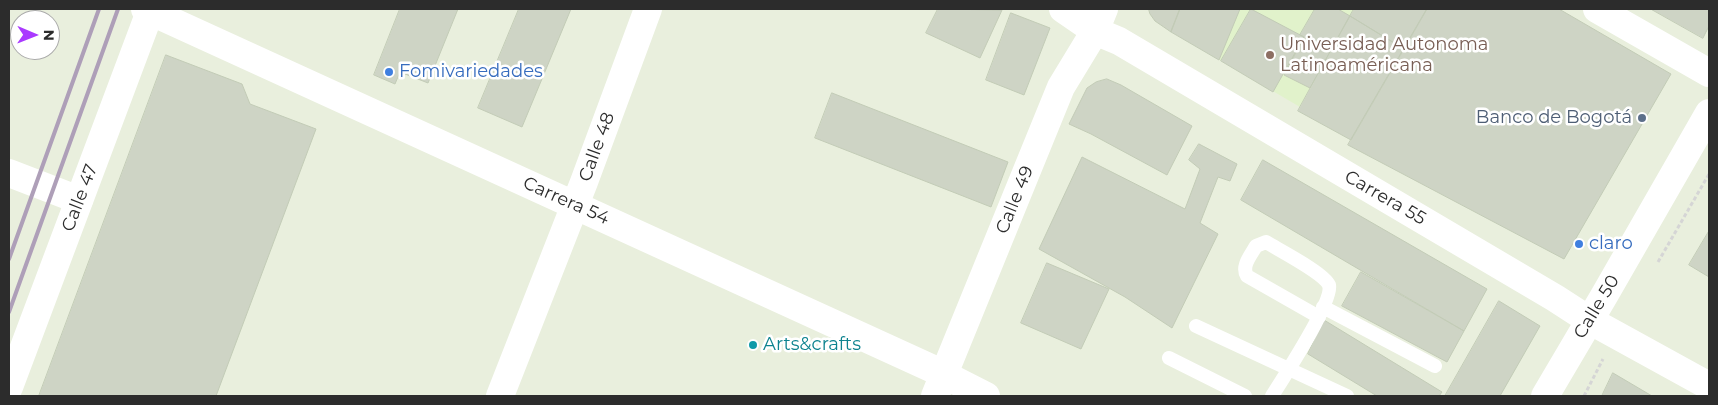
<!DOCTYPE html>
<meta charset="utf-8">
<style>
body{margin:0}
#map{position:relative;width:1718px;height:405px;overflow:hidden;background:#e9efdd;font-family:Montserrat,sans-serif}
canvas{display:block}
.frame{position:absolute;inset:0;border:10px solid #2c2c2c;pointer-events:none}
.north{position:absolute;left:10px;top:10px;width:50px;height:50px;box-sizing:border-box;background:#fff;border:1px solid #ababab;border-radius:50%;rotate:91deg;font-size:14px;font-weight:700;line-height:20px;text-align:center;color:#2c2c2c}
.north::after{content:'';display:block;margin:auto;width:18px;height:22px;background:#aa3aff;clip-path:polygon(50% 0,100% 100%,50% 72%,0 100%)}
</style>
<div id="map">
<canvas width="1718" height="405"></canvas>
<div class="frame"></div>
<div class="north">N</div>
</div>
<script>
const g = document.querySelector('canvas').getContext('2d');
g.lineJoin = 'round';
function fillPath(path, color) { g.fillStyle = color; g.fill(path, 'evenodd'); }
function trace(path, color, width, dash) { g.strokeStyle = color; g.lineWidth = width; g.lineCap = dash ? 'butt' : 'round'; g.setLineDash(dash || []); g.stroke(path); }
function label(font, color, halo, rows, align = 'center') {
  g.font = font + ' Montserrat,sans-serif'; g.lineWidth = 5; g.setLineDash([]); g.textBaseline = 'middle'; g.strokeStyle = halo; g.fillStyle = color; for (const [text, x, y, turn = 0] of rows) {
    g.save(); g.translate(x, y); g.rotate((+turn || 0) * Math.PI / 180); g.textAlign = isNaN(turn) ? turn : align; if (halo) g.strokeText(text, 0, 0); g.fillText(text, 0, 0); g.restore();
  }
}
const education = new Path2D(`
 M1149 9H1427L1404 49 1350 17 1300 107 1162 26 1155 21 1150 14Z`);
const building = new Path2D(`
 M400 9H458L428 83 400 72 395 84 374 75Z
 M519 9H571L522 127 478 108Z
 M938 9 1002 10 980 58 926 33Z
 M1149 9H1180L1171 32 1155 21 1150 14Z
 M1180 9H1240L1219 60 1171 32Z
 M1251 9 1304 37 1273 92 1221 61Z
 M1315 9H1338L1350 16 1310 88 1284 75 1304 37 1300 35Z
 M1354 9H1427L1404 49 1350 16Z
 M1427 9H1559L1671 74 1564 259 1348 145Z
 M1651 9H1709V26L1703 38Z
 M1011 13 1050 28 1024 95 986 80Z
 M1350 16 1404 49 1351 140 1298 111Z
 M166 55 242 84 250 104 316 129 216 396H39Z
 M1107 79 1121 85 1192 126 1167 175 1091 134 1069 124 1087 88 1096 82Z
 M832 93 1008 162 991 207 815 138Z
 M1199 144 1237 164 1230 181 1218 177 1200 223 1218 234 1172 328 1125 297 1039 249 1082 157 1185 209 1200 169 1189 160Z
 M1263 160 1487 289 1464 331 1241 200Z
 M1709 231V277L1689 265Z
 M1047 263 1109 289 1081 349 1021 323Z
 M1361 272 1464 331 1447 362 1342 306Z
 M1499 301 1540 326 1500 396H1445Z
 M1324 320 1442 392 1439 396H1377L1308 354Z
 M1613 373 1652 396H1602Z`);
const path = new Path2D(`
 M1658 262 1709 174
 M1584 396 1603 359`);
const service = new Path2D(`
 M1323 307 1435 366
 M1196 326 1347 396
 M1169 358 1245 396
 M1272 396C1282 380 1334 300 1329 285 1324 273 1279 250 1266 242L1256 246C1251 255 1241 266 1247 276L1319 317`);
const minor = new Path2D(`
 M1063 9 1095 31 1119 41 1555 298 1589 320
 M1597 9 1709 73
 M9 173 79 200`);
const tertiary = new Path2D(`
 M145 9 933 369 986 396
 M1589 320 1709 386
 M9 387 151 9
 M500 396 584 182 648 9`);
const secondary = new Path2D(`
 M935 396 1061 87 1095 31 1104 9
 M1545 396 1604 296 1709 113`);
const rail = new Path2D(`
 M9 259 99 9
 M9 312 118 9`);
const markers = [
 [1270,55,5,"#8d6e63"],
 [389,72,5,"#3f7fe0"],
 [1642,118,5,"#5c6f8a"],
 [1579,244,5,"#3f7fe0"],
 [753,345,5,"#0f9aa8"]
];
const educationNames = [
 ["Universidad Autonoma",1280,45],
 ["Latinoaméricana",1280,66]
];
const shopNames = [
 ["Fomivariedades",399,72],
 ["claro",1589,244]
];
const serviceNames = [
 ["Banco de Bogotá",1632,118]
];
const streetNames = [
 ["Calle 48",597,147,-70],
 ["Calle 47",80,198,-69],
 ["Carrera 55",1385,198,30],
 ["Calle 49",1015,200,-68],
 ["Carrera 54",566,201,24],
 ["Calle 50",1597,307,-59]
];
const cultureNames = [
 ["Arts&crafts",763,345]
];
fillPath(education, '#e1f2cb');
fillPath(building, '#ced4c5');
trace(building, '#c2cbb6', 1);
trace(path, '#d5d5d5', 3, [4, 2.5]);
trace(service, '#fff', 14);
trace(minor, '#fff', 28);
trace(tertiary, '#fff', 28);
trace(secondary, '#fff', 28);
trace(rail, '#ae9fb8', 4);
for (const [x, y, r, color] of markers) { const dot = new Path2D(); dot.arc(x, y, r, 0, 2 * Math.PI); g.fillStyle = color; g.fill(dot); trace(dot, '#fff', 2); }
label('18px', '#785e54', '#fff', educationNames, 'left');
label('18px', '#366cbe', '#fff', shopNames, 'left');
label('18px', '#4e5e75', '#fff', serviceNames, 'right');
label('18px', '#2c2c2c', '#fff', streetNames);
label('18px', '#0d838f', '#fff', cultureNames, 'left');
</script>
